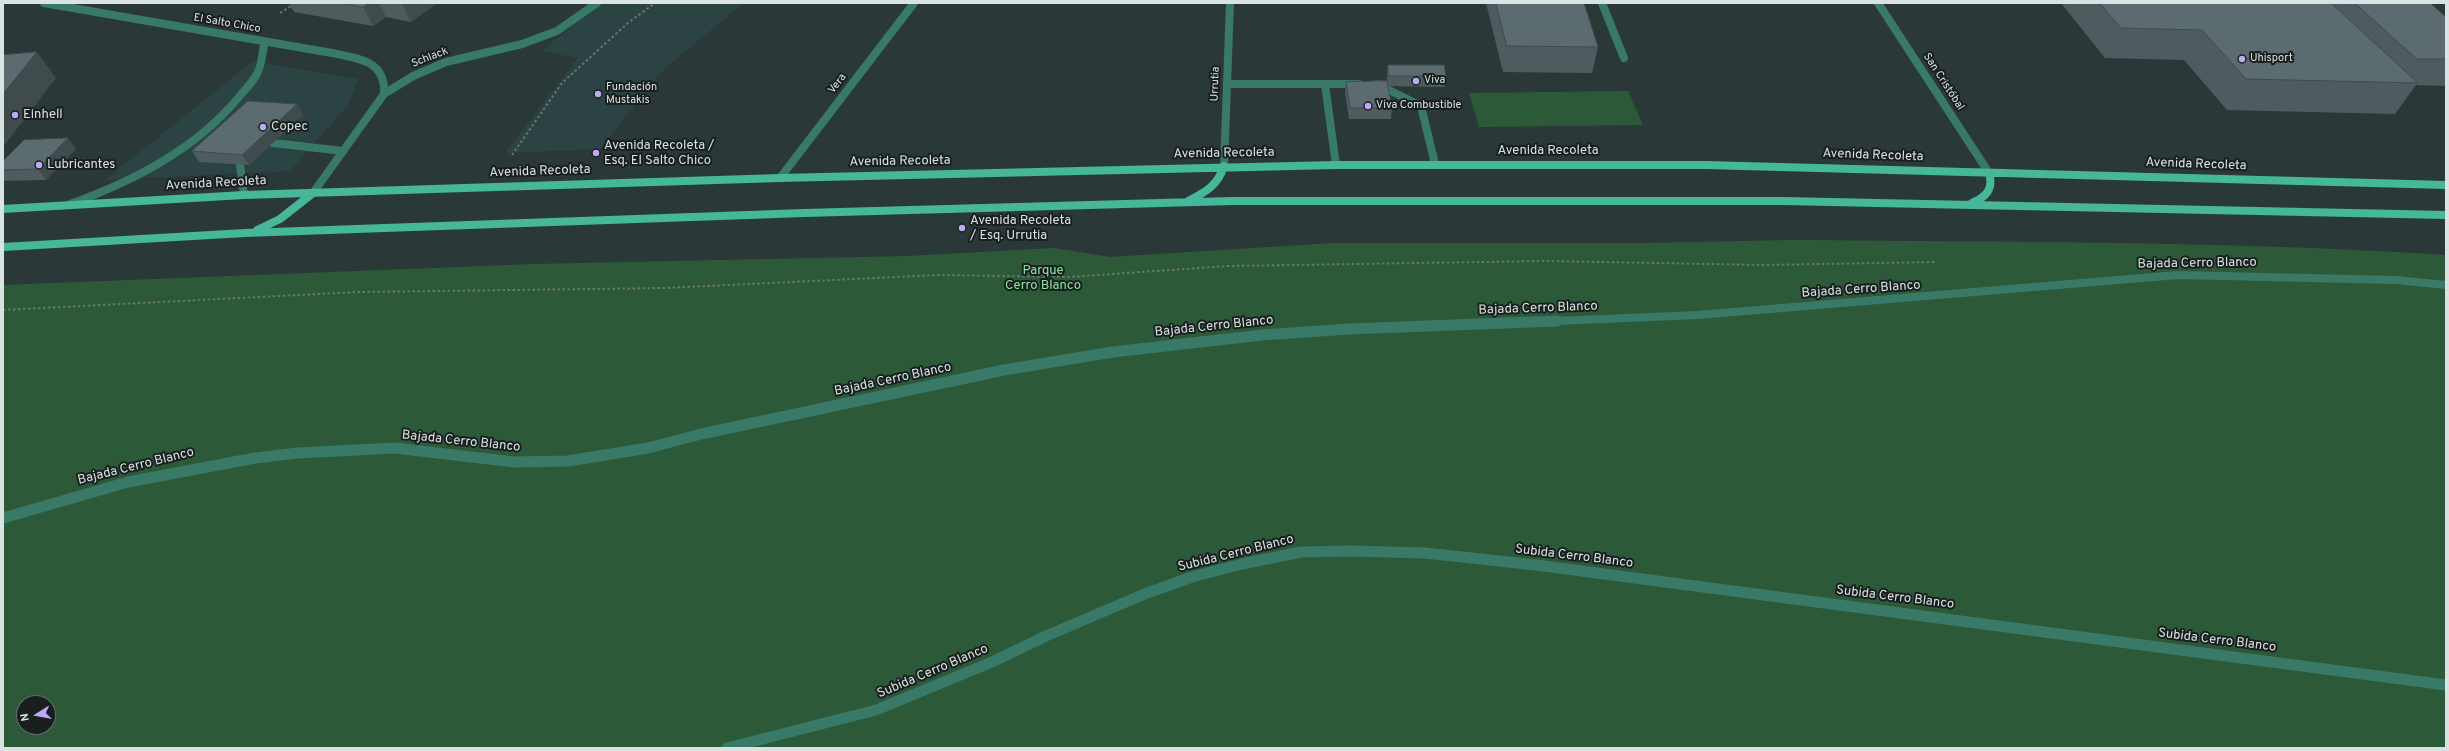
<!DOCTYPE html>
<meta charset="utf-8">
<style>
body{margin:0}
#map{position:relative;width:2449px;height:751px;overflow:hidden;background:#2a3938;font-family:Overpass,sans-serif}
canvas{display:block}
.frame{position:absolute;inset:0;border:4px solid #d9e3e2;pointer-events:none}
.north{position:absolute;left:16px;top:695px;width:40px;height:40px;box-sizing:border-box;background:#181f1e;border:1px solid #656d6c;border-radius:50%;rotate:259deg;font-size:11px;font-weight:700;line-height:16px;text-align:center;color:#d9e3e2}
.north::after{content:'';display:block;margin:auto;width:14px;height:18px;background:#bea9f4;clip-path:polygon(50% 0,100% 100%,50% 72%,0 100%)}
</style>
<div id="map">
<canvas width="2449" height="751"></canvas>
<div class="frame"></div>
<div class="north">N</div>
</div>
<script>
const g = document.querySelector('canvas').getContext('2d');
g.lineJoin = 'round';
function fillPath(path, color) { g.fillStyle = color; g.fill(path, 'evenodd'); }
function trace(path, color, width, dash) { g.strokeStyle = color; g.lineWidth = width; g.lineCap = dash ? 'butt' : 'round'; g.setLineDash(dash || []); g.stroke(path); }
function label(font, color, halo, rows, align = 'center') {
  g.font = font + ' Overpass,sans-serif'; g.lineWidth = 4; g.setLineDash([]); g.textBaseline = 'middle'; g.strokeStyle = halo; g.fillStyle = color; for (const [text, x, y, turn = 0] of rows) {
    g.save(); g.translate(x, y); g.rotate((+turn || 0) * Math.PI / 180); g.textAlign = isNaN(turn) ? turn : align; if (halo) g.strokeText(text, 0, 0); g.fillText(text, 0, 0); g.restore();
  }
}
const built = new Path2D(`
 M601 3H744L664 69 600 149 505 153 578 58 541 51Z
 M253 61 358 79 348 105 290 171 105 180Z`);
const green = new Path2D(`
 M1628 91 1643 125 1479 127 1469 93Z
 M1793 240C2011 242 2229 241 2446 255V748H3V285L534 264 908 256 1054 248 1110 257 1333 243H1642ZM24 703H48V727H24Z`);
const path = new Path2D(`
 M280 13 296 3
 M512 155 562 83 629 22 655 3
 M3 310 358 292 665 288 938 275 1069 277 1228 266 1545 261 1763 265 1937 262`);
const serviceFar1 = new Path2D(`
 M1602 3 1624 58
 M1227 84H1359
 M1325 84 1336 165
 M1377 84 1421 106 1435 164
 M273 143 343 151
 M240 165 244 195
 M70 204C132 182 195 150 238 98 244 91 252 83 257 74 262 65 262 52 265 42
 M1532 322 1698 315 2178 275 2396 280 2446 285`);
const service = new Path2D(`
 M3 518 128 482 255 458 298 453 395 448 514 462 568 461 648 448 701 434 1004 370 1113 352 1262 335 1349 329 1557 321
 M727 748 876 710 992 662 1046 636 1147 593 1192 577 1242 564 1301 552 1351 551 1425 553 1536 565 2446 685`);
const minor = new Path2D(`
 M1878 3 1989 173
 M384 94 413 76 446 62 522 44 557 31 597 3
 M1224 166 1230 3
 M780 178 914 3`);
const tertiary = new Path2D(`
 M44 3 332 53C359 59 386 60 384 94L313 193`);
const primary = new Path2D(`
 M1188 201C1206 192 1218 185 1224 166
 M1972 203C1986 197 1994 189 1989 173
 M3 209 244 195 780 178 1336 165H1706L2446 185
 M257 230 280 219 313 193
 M3 247 245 233 804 213 1232 201H1783L2446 215`);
const wall = new Path2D(`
 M289 3H437L411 22 386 17 373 26 294 12Z
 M1486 3H1584L1598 47 1592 73 1503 72Z
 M2061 3H2430L2446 17V86L2416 85 2395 114 2227 110 2184 60 2105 58Z
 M1388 65 1446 76 1445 87 1388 86 1387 75Z
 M1346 82 1392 108 1391 119H1349L1345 93Z
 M297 104 303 115 249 165 199 162 192 151Z
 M76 149 46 180 3 181V161Z`);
const shadedWall = new Path2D(`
 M369 3H379L386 17 373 26 363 7Z
 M402 3H437L411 22Z
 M37 52 56 78 3 147V94Z
 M297 104 303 115 249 165 242 155Z
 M68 138 76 149 46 180 38 169Z`);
const building = new Path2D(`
 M341 3H369L363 7Z
 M1496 3H1584L1598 47 1507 46Z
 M2100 3H2331L2418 83 2246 79 2202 30 2121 28Z
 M2355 3H2430L2446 17V59H2417Z
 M37 52 3 94V55Z
 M1388 65H1444L1446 76H1389Z
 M1387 81 1392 108H1350L1346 82Z
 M248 101 297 104 242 155 192 151Z
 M68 138 38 169 3 170V161L24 140Z`);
const markers = [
 [2242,59,4,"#bea9f4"],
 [1416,81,4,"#bea9f4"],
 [598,94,4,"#bea9f4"],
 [1368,106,4,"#bea9f4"],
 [15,115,4,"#bea9f4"],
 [263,127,4,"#bea9f4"],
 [596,153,4,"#bea9f4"],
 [39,165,4,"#bea9f4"],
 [962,228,4,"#bea9f4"]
];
const farStreetnames = [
 ["El Salto Chico",227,24,10],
 ["Schlack",430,58,-21],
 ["San Cristóbal",1943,82,57],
 ["Vera",838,84,-53],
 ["Urrutia",1216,84,-88]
];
const farPoinames = [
 ["Uhisport",2250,59],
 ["Viva",1424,81],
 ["Fundación",606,88],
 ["Mustakis",606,101],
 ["Viva Combustible",1376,106]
];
const poiNames = [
 ["Einhell",23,115],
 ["Copec",271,127],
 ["Avenida Recoleta /",604,146],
 ["Esq. El Salto Chico",604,161],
 ["Lubricantes",47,165],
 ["Avenida Recoleta",970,221],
 ["/ Esq. Urrutia",970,236]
];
const streetNames = [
 ["Avenida Recoleta",1548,151],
 ["Avenida Recoleta",1224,154,-1],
 ["Avenida Recoleta",1873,156,2],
 ["Avenida Recoleta",900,162,-1],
 ["Avenida Recoleta",2196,165,2],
 ["Avenida Recoleta",540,172,-2],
 ["Avenida Recoleta",216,184,-3],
 ["Bajada Cerro Blanco",2197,264,-1],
 ["Bajada Cerro Blanco",1861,290,-4],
 ["Bajada Cerro Blanco",1538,309,-2],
 ["Bajada Cerro Blanco",1214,327,-6],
 ["Bajada Cerro Blanco",893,380,-12],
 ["Bajada Cerro Blanco",461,442,6],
 ["Bajada Cerro Blanco",136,467,-14],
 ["Subida Cerro Blanco",1236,554,-14],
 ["Subida Cerro Blanco",1574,557,7],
 ["Subida Cerro Blanco",1895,598,7],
 ["Subida Cerro Blanco",2217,641,7],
 ["Subida Cerro Blanco",933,672,-23]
];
const parkNames = [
 ["Parque",1043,271],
 ["Cerro Blanco",1043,286]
];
fillPath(built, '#2b4342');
fillPath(green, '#2c5a39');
trace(path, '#687574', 2, [2.5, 2.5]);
trace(serviceFar1, '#387a67', 8);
trace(service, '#387a67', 11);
trace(minor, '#387a67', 8);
trace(tertiary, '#387a67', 8);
trace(primary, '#47b799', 8);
fillPath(wall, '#4e5c5f');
fillPath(shadedWall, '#404b4e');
fillPath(building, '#5b6b6f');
trace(building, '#404b4e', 1);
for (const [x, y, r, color] of markers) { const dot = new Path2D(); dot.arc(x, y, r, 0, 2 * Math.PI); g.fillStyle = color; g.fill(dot); trace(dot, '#181f1e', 1.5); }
label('11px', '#d9e3e2', '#181f1e', farStreetnames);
label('11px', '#d9e3e2', '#181f1e', farPoinames, 'left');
label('13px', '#d9e3e2', '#181f1e', poiNames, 'left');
label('13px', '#d9e3e2', '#181f1e', streetNames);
label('13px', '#88e7a0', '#181f1e', parkNames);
</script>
